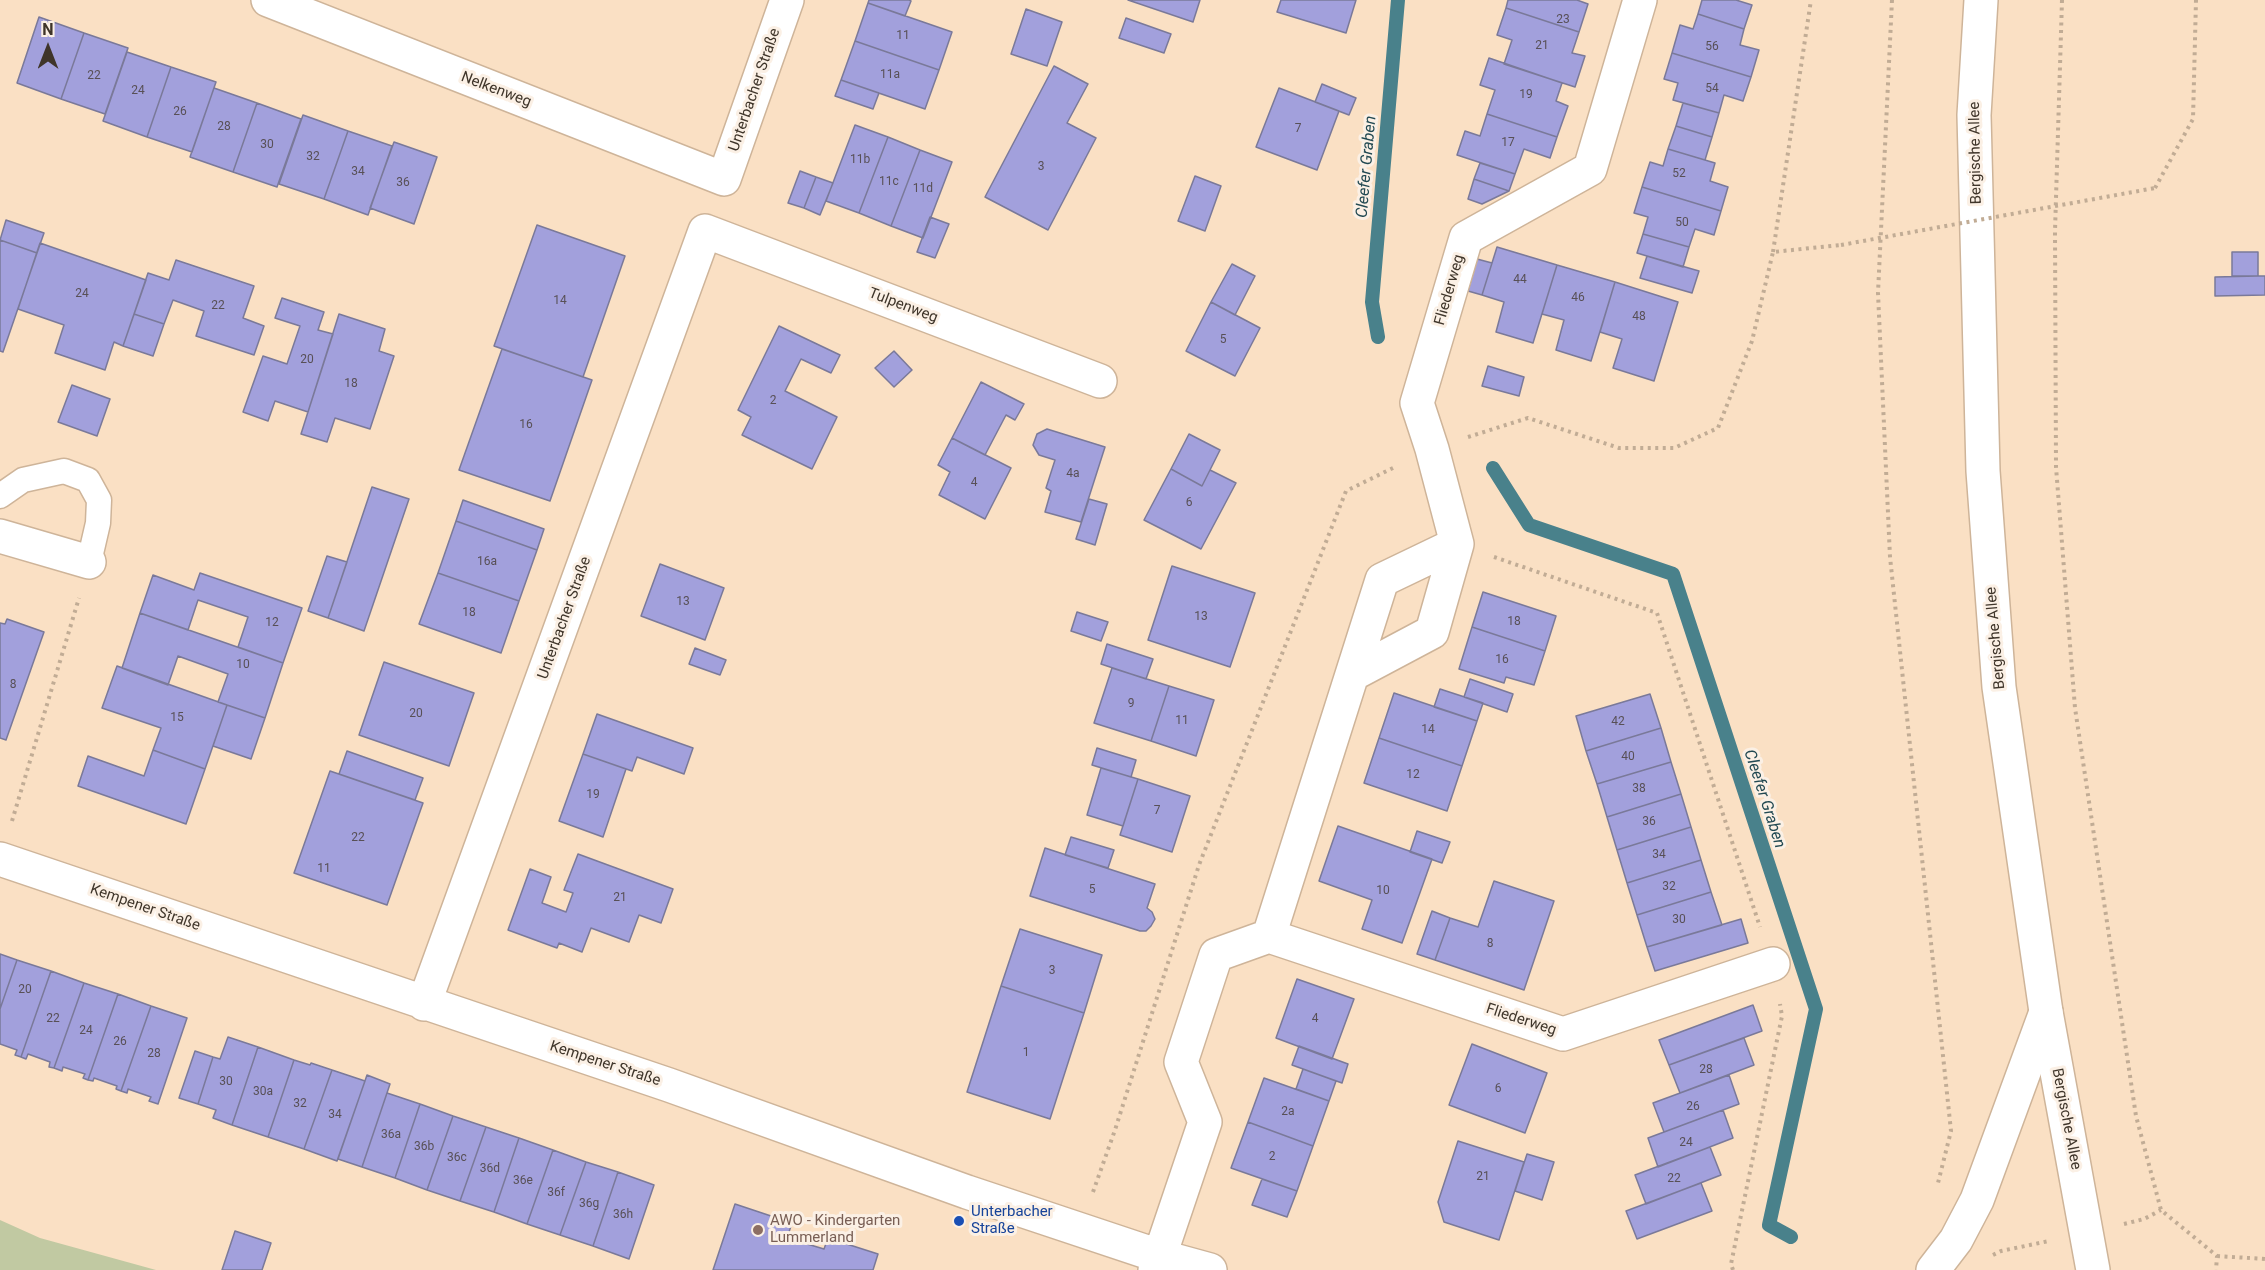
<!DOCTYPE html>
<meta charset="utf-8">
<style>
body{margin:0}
#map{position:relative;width:2265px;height:1270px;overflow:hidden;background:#fae0c4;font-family:Roboto,sans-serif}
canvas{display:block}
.north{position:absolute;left:18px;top:18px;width:60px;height:60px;-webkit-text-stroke:4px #fbf0e5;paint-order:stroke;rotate:0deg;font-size:16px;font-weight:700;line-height:24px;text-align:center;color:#3f352a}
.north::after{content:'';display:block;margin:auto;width:21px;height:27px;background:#3f352a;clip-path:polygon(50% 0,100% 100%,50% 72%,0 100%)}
</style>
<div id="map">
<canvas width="2265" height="1270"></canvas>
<div class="north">N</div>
</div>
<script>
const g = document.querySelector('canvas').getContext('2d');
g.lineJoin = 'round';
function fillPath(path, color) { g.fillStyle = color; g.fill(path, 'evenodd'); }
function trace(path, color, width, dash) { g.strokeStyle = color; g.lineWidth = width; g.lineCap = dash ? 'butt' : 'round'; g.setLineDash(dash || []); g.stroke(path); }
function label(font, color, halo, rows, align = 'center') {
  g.font = font + ' Roboto,sans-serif'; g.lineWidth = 6; g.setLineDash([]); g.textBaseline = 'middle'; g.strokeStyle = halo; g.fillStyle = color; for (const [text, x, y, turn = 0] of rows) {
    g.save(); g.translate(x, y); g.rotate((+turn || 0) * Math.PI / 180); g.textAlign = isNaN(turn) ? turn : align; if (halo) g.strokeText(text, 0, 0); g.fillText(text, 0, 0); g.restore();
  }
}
const green = new Path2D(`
 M0 1220 40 1238 156 1270H0Z`);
const stream = new Path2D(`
 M1378 337 1372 302 1398 0
 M1493 468 1529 525 1673 574 1816 1009 1769 1225 1791 1237`);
const building = new Path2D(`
 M869 0H909L911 1 905 16 868 3Z
 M1128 0H1200L1193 22Z
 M1281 0H1356L1346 33 1277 12Z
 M1508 0H1577L1588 4 1579 32 1506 8Z
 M1702 0H1736L1752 5 1744 29 1698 14Z
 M868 3 952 32 939 70 855 41Z
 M1506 8 1579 32 1572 53 1585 56 1575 87 1504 64 1512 40 1497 35Z
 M1026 9 1062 22 1047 66 1011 54Z
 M1698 14 1744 29 1740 45 1759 50 1751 77 1672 53 1680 25 1693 29Z
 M39 17 84 33 61 99 17 83Z
 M1126 18 1171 34 1164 53 1119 38Z
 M84 33 128 48 105 114 61 99Z
 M855 41 939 70 925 109 841 80Z
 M127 52 171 67 147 137 103 121Z
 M1672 53 1751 77 1743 101 1724 95 1719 113 1673 100 1678 83 1664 79Z
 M1489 58 1562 83 1556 101 1568 106 1557 137 1487 114 1495 90 1480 85Z
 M1054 66 1088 84 1067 123 1096 138 1048 230 985 197Z
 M171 67 216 82 192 152 147 137Z
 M841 80 879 93 873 109 835 96Z
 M1322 84 1356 98 1349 115 1315 102Z
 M214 88 257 103 233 172 190 157Z
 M1279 88 1339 111 1317 170 1256 147Z
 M257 103 301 119 277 187 233 172Z
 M1683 103 1719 113 1712 137 1676 126Z
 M1487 114 1557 137 1550 158 1524 149 1515 174 1457 155 1465 131 1480 136Z
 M303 115 348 131 324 199 279 184Z
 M855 125 888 137 859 213 826 201Z
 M1676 126 1712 137 1705 160 1668 149Z
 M348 131 392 146 368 215 324 199Z
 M888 137 920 150 891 226 859 213Z
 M394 142 437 157 414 224 370 208Z
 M1668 149 1715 163 1710 181 1728 187 1721 211 1642 187 1650 162 1663 166Z
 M920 150 952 162 923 238 891 226Z
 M1480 163 1515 174 1509 191 1474 179Z
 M800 171 816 177 804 208 788 203Z
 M1195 176 1221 186 1205 231 1178 221Z
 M816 177 833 183 820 215 804 208Z
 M1474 179 1509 191 1482 204 1468 199Z
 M1642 187 1721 211 1714 235 1695 229 1689 247 1643 234 1648 217 1634 213Z
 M930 217 949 224 935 258 917 252Z
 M6 220 44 233 37 253 0 240Z
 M537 225 625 256 583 377 494 346Z
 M1643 234 1689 247 1683 267 1637 253Z
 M0 240 37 253 3 352 0 351Z
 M40 243 146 280 123 346 114 342 105 370 55 353 64 325 18 309Z
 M1497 247 1557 265 1533 343 1496 332 1504 302 1482 295Z
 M2232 252H2258V276H2232Z
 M1647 256 1699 271 1692 293 1640 278Z
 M1477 259 1492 263 1482 295 1468 291Z
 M176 260 254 286 243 318 264 326 254 355 196 336 204 311 173 300 164 324 134 314 148 273 169 280Z
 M1232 264 1255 276 1235 315 1211 302Z
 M1557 265 1615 282 1591 361 1556 350 1564 320 1542 314Z
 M2258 276H2265V295L2215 296V277Z
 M1615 282 1678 302 1654 381 1613 368 1622 339 1600 332Z
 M282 298 324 312 318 330 333 334 308 412 275 401 268 421 243 412 263 356 287 364 300 326 275 318Z
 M1211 302 1260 328 1235 376 1186 351Z
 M134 314 164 324 153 356 123 346Z
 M339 314 385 329 379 351 394 356 370 429 335 418 327 442 301 434Z
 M779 326 840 355 831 373 801 359 785 391 837 417 812 469 742 435 751 417 738 410Z
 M502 349 592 380 550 501 459 470Z
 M894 351 912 370 894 387 875 368Z
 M1488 366 1524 377 1519 396 1482 386Z
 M981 382 1024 404 1015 420 1006 415 985 455 952 438Z
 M72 385 110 399 97 436 58 422Z
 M1047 429 1105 447 1081 522 1045 512 1051 491 1046 488 1055 460 1039 455 1033 445 1037 434Z
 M1189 434 1220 450 1202 486 1171 469Z
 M952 438 1011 468 985 519 939 495 950 472 938 465Z
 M1171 469 1202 486 1210 470 1236 483 1201 549 1144 520Z
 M372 487 409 499 364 631 328 618Z
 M1089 499 1107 504 1095 545 1076 539Z
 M463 500 544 529 537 550 456 521Z
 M456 521 537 550 519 601 438 573Z
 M327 556 347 562 328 618 308 611Z
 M660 564 724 588 705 640 641 616Z
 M1172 566 1255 593 1230 667 1148 640Z
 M200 573 302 608 283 663 238 647 248 617 198 600 188 630 140 613 153 575 194 590Z
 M438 573 519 601 501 653 419 624Z
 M1483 592 1556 616 1545 651 1472 627Z
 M1077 612 1108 622 1101 641 1071 631Z
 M140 613 283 663 265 718 218 702 228 674 178 656 168 685 122 668Z
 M7 619 44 632 6 740 0 738V623L5 624Z
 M1472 627 1545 651 1534 685 1506 677 1504 683 1459 669Z
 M1107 644 1153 659 1146 679 1101 664Z
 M695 648 726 660 720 675 689 664Z
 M384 662 474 693 449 766 359 735Z
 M117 666 227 705 205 769 153 750 161 728 102 708Z
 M1112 668 1169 686 1151 741 1094 723Z
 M1470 679 1513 694 1507 712 1464 697Z
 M1169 686 1214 700 1196 756 1151 741Z
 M1440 689 1483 703 1477 721 1434 707Z
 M1394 693 1477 721 1462 766 1379 738Z
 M1650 694 1661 728 1586 751 1576 716Z
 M227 705 265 718 251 759 213 746Z
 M597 714 693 748 684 774 637 757 632 771 583 754Z
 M1661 728 1671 762 1597 784 1586 751Z
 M1379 738 1462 766 1447 811 1364 783Z
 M1097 748 1136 760 1131 777 1092 765Z
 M153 750 205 769 186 824 78 786 88 756 144 776Z
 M347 751 423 778 415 800 339 774Z
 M583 754 626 769 603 837 559 821Z
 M1671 762 1681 794 1607 817 1597 784Z
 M1101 768 1138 779 1123 826 1087 815Z
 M330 771 423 803 387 905 294 873Z
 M1138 779 1190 796 1172 852 1120 835Z
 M1681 794 1691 827 1617 850 1607 817Z
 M1338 826 1432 859 1402 943 1362 929 1372 900 1319 881Z
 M1691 827 1701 860 1627 883 1617 850Z
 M1417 831 1450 842 1442 863 1410 852Z
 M1071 837 1114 850 1108 868 1065 855Z
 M1045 848 1155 884 1147 908 1152 912 1155 919 1151 926 1146 931H1140L1030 896Z
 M578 854 673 889 661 923 639 915 629 942 591 928 582 952 559 943 557 948 508 930 530 869 551 877 542 903 566 912 573 893 564 890Z
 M1701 860 1711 892 1637 915 1627 883Z
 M1494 881 1554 901 1524 990 1435 960 1450 918 1478 927Z
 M1711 892 1722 925 1647 947 1637 915Z
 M1432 911 1450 918 1435 960 1417 954Z
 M1741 919 1748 943 1655 971 1647 947Z
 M1020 929 1102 955 1084 1013 1001 986Z
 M0 954 17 960 0 1009Z
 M17 960 51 971 21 1057 15 1055 17 1050 0 1044V1009Z
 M51 971 84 983 54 1068 49 1067 50 1062 28 1054 26 1059 21 1057Z
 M1297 979 1354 999 1332 1059 1276 1038Z
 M84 983 118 994 88 1080 83 1078 85 1074 63 1067 62 1071 54 1068Z
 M1001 986 1084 1013 1050 1119 967 1092Z
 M118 994 151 1006 121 1091 116 1089 117 1086 94 1078 93 1081 88 1080Z
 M1753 1005 1762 1031 1669 1065 1659 1040Z
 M151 1006 187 1018 158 1104 149 1101 151 1097 128 1089 127 1093 121 1091Z
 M228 1037 258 1047 232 1125 213 1118 216 1110 198 1104 213 1057 220 1059Z
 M1744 1038 1754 1065 1680 1093 1669 1065Z
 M1472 1044 1547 1073 1525 1133 1449 1105Z
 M1299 1046 1348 1064 1342 1083 1292 1065Z
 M258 1047 294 1060 268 1137 232 1125Z
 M195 1051 213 1057 198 1104 179 1098Z
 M294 1060 310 1065 311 1063 332 1070 304 1149 268 1137Z
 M1303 1069 1336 1081 1329 1101 1296 1089Z
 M332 1070 365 1081 337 1161 304 1149Z
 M367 1075 390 1084 362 1167 338 1159Z
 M1729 1075 1739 1104 1664 1132 1653 1103Z
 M1264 1078 1329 1101 1313 1146 1248 1122Z
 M387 1093 420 1104 395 1178 362 1167Z
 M420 1104 453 1116 427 1190 395 1178Z
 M1723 1110 1733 1138 1658 1167 1648 1138Z
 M453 1116 486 1127 460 1201 427 1190Z
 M1248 1122 1313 1146 1297 1191 1231 1168Z
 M486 1127 519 1138 494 1212 460 1201Z
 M519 1138 553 1150 527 1224 494 1212Z
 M1458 1141 1524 1162 1499 1240 1444 1222 1438 1202Z
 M1710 1147 1721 1175 1646 1204 1635 1175Z
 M553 1150 586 1162 560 1235 527 1224Z
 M1527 1154 1554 1162 1542 1200 1515 1191Z
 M586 1162 618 1172 593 1246 560 1235Z
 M618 1172 654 1185 629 1259 593 1246Z
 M1262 1179 1297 1191 1287 1217 1252 1205Z
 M1701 1183 1712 1211 1637 1239 1626 1211Z
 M735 1204 792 1223 787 1238 824 1249 828 1238 878 1254 873 1270H713Z
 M235 1231 271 1243 262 1270H222Z`);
const path = new Path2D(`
 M1892 0 1878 293 1890 557 1951 1131 1937 1187
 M2062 0 2055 231 2056 467 2075 708 2136 1116 2161 1210 2217 1256 2216 1270
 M2155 188 2193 119 2196 0
 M1773 252 1811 0
 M1468 437 1528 418 1619 448H1674L1718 428 1752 341 1773 252 1841 245
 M1494 557 1657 613 1760 927
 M12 821 79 598
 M1093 1192 1115 1130 1199 865 1346 491 1397 466
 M2124 1224 2144 1219 2161 1210
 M1993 1255 2001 1251 2049 1241
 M2217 1256 2265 1259
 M1733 1270 1731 1264 1782 1016 1780 1004`);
const lane = new Path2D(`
 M0 496 23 480 64 471 88 480 99 500 98 523 89 562`);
const street = new Path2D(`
 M268 0 724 179 787 0
 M0 536 89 562
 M1353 674 1432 632 1457 544 1432 449 1417 403 1466 238 1590 169 1640 0
 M0 859 669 1085 967 1192 1159 1256 1210 1270
 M1269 936 1563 1034 1773 964
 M424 1004 705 231 1100 381
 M1155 1270 1205 1122 1181 1062 1216 955 1269 936 1382 580 1457 544
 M1933 1270 1956 1240 1977 1200 2046 1012`);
const secondary = new Path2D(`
 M1981 0 1974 115 1983 471 1999 687 2046 1012 2093 1270`);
const pathBridge = new Path2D(`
 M1841 245 2155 188`);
const markers = [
 [959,1221,6,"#1a4fb4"],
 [758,1230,6,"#8d6e63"]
];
const numberNames = [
 ["23",1563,20],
 ["11",903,36],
 ["21",1542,46],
 ["56",1712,47],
 ["11a",890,75],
 ["22",94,76],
 ["54",1712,89],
 ["24",138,91],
 ["19",1526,95],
 ["26",180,112],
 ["28",224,127],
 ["7",1298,129],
 ["17",1508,143],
 ["30",267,145],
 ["32",313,157],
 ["11b",860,160],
 ["3",1041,167],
 ["34",358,172],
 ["52",1679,174],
 ["11c",889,182],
 ["36",403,183],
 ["11d",923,189],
 ["50",1682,223],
 ["44",1520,280],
 ["24",82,294],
 ["46",1578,298],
 ["14",560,301],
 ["22",218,306],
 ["48",1639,317],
 ["5",1223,340],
 ["20",307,360],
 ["18",351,384],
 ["2",773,401],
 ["16",526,425],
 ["4a",1073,474],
 ["4",974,483],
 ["6",1189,503],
 ["16a",487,562],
 ["13",683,602],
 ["18",469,613],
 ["13",1201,617],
 ["18",1514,622],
 ["12",272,623],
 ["16",1502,660],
 ["10",243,665],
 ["8",13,685],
 ["9",1131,704],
 ["20",416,714],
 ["15",177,718],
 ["11",1182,721],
 ["42",1618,722],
 ["14",1428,730],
 ["40",1628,757],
 ["12",1413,775],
 ["38",1639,789],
 ["19",593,795],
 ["7",1157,811],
 ["36",1649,822],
 ["22",358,838],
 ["34",1659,855],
 ["11",324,869],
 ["32",1669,887],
 ["5",1092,890],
 ["10",1383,891],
 ["21",620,898],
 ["30",1679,920],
 ["8",1490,944],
 ["3",1052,971],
 ["20",25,990],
 ["22",53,1019],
 ["4",1315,1019],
 ["24",86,1031],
 ["26",120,1042],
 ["1",1026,1053],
 ["28",154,1054],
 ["28",1706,1070],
 ["30",226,1082],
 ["6",1498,1089],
 ["30a",263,1092],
 ["32",300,1104],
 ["26",1693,1107],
 ["2a",1288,1112],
 ["34",335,1115],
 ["36a",391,1135],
 ["24",1686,1143],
 ["36b",424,1147],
 ["2",1272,1157],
 ["36c",457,1158],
 ["36d",490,1169],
 ["21",1483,1177],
 ["22",1674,1179],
 ["36e",523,1181],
 ["36f",556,1193],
 ["36g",589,1204],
 ["36h",623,1215]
];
const streetNames = [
 ["Nelkenweg",496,90,21],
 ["Unterbacher Straße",755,90,-71],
 ["Bergische Allee",1976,153,-91],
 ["Fliederweg",1450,290,-74],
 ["Tulpenweg",903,306,21],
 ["Unterbacher Straße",565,618,-70],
 ["Bergische Allee",1996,638,-95],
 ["Kempener Straße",145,908,19],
 ["Fliederweg",1521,1020,18],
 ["Kempener Straße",605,1064,18],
 ["Bergische Allee",2066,1119,79]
];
const transitNames = [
 ["Unterbacher",971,1212],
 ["Straße",971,1229]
];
const educationNames = [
 ["AWO - Kindergarten",770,1221],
 ["Lummerland",770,1238]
];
const waterNames = [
 ["Cleefer Graben",1367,167,-85],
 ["Cleefer Graben",1764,799,72]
];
fillPath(green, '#c1c9a2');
trace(stream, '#49818b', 14);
fillPath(building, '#a2a0dc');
trace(building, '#7a7999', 1.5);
trace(lane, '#ceb499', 27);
trace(street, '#ceb499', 36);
trace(secondary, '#ceb499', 36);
trace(path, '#c1ac95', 4, [3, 4.5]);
trace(lane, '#fff', 24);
trace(street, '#fff', 33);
trace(secondary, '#fff', 33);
trace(pathBridge, '#c1ac95', 4, [3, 4.5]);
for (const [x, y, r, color] of markers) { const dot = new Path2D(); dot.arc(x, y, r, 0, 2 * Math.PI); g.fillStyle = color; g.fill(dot); trace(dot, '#fbf0e5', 2); }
label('12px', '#585056', null, numberNames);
label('15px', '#3f352a', '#fbf0e5', streetNames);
label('15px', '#164399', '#fbf0e5', transitNames, 'left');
label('15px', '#785e54', '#fbf0e5', educationNames, 'left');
label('italic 16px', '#224952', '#fbf0e5', waterNames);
</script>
